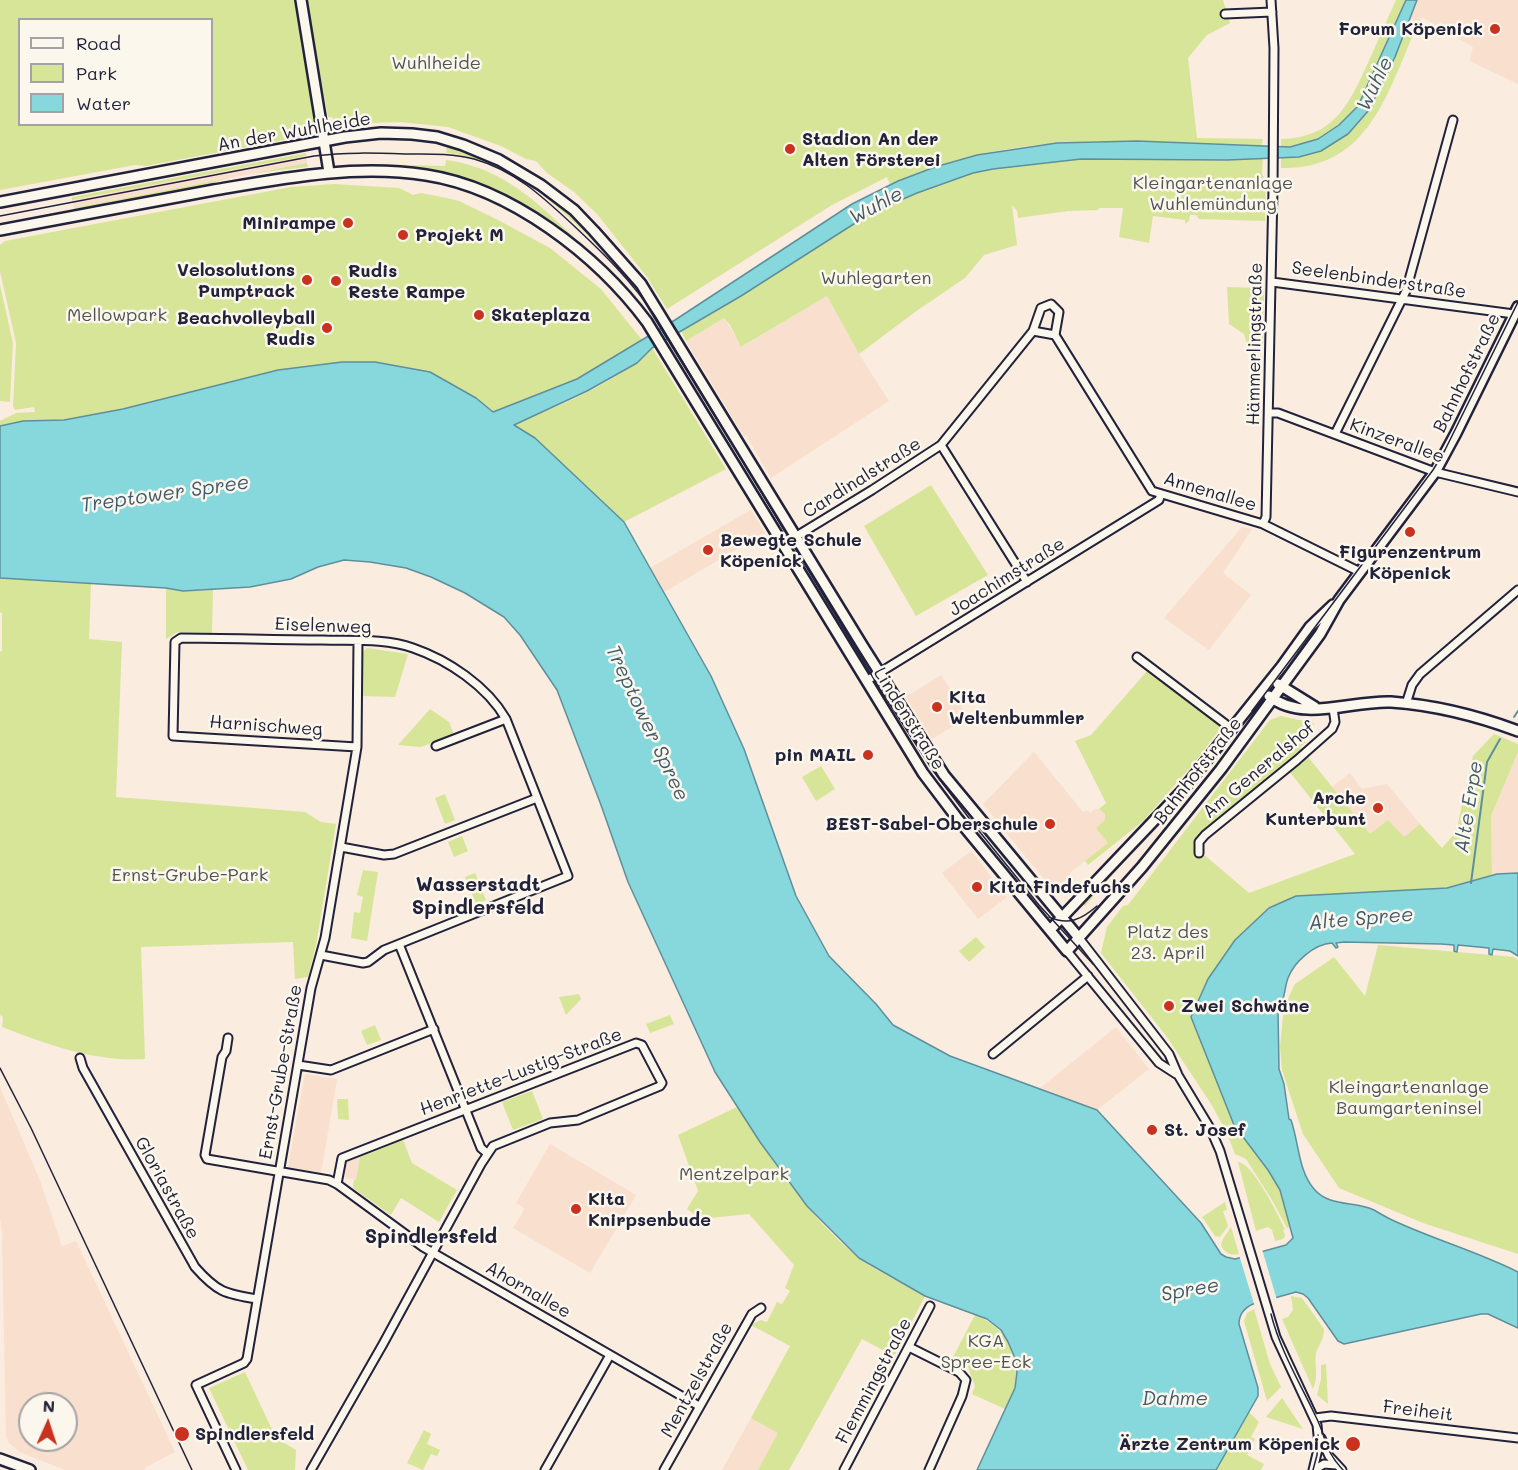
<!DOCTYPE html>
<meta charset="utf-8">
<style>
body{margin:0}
#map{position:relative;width:1518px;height:1470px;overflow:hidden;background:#faecde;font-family:Mali,sans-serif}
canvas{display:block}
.legend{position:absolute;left:18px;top:18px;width:195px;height:108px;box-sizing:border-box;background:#fbf7ec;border:2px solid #a4a2a5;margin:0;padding:8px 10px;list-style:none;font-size:18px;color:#22223b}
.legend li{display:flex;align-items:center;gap:12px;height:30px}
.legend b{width:30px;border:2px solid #a4a2a5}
.north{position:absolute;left:18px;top:1392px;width:60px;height:60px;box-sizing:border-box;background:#fbf7ec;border:2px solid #a4a2a5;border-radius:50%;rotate:3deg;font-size:16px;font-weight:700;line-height:24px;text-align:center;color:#22223b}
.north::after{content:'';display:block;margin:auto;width:21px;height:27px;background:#c8321e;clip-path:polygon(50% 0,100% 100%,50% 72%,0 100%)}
</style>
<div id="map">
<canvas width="1518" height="1470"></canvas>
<ul class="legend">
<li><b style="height:8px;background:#fbf7ec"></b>Road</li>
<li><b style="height:16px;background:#d7e598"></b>Park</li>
<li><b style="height:16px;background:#87d8dd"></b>Water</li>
</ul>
<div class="north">N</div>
</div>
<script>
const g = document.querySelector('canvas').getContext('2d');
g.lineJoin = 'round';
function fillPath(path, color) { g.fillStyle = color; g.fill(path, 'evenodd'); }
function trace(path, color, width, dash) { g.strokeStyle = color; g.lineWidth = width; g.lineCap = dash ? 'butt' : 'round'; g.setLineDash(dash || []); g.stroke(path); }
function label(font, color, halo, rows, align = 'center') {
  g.font = font + ' Mali,sans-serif'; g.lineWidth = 5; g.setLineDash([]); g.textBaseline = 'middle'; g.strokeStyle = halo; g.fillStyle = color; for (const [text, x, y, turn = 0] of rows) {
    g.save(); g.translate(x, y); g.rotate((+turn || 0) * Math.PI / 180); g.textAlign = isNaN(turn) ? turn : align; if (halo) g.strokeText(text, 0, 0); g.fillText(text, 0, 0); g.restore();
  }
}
const built = new Path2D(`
 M1417 0H1518V84L1470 61 1473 47 1422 17 1416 28 1407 23Z
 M306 156 307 163 74 208 72 200Z
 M827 296 859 354 889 401 771 478 746 435 744 437 686 341 724 318 742 347Z
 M751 510 765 533 664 592 650 568Z
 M1242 527 1252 529 1223 573 1251 595 1209 650 1164 618Z
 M941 675 968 717 932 739 906 697Z
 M1034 752 1083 812 1087 810 1090 813 1094 809H1099L1105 814 1108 843 1071 872 1069 875 1070 877 1053 890 983 804Z
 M1518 752V873L1492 875 1491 816Z
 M1350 773 1362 789 1387 784 1420 824 1404 837 1370 834 1332 787Z
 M971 851 1007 897 978 919 942 873Z
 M1116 1027 1149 1069 1097 1110 1039 1089Z
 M305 1074 337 1079 321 1173 288 1167Z
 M0 1087 39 1178 62 1246 76 1241 175 1452 146 1467 144 1470H65L20 1452 9 1443 6 1436 2 1232 0 1218ZM30 1404H66V1440H30Z
 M550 1144 636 1195 590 1273 513 1228 524 1210 523 1207 516 1203Z
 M360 1157 356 1180 344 1177 347 1162Z
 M816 1301 789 1470H722Z`);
const green = new Path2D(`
 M0 0H295L315 128 310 135 146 166 135 165 0 190ZM20 20H212V124H20Z
 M306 0H1223L1230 23 1207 35 1188 58 1197 138 1263 139 1261 146C1137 140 1005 129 890 185L887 177 832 205 667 309 647 277 597 214 574 192 547 173 536 161 526 159 501 146 448 127 400 122 340 124 334 121 332 117H328Z
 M1396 0H1406L1358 106 1339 125 1318 139 1290 147H1281V139C1333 138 1348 106 1367 65 1377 43 1386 22 1396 0Z
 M1407 23 1416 28C1387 94 1368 170 1281 168V157C1361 156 1384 87 1407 23Z
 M447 145C497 160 544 187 582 223 604 244 623 269 643 292 631 285 622 269 612 259 562 211 519 161 446 153Z
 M306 153V156L72 200V197Z
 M1263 157 1262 174 1266 181 1265 221 1199 219 1196 215H1190L1189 221 1185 224V220L1153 216 1149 243 1119 237 1123 208H1099L1098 210 1068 211 1018 218 1017 211 1012 205 1017 245 984 255 965 278 915 312 859 354 827 296 741 347 730 325 724 318 686 341 681 330 871 213 917 193 973 173 993 169 1081 159 1227 160Z
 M446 160C506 168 542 207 584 247 538 209 484 182 425 169 408 166 386 169 371 164L445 166Z
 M307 163 308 167C272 171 232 174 198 188L75 211 74 208Z
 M334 184 399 188 413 195 421 193 447 198 459 201 498 220 550 248 601 289 642 340 577 379 493 412 476 398 430 372 375 362H342L278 370 123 409 64 420 23 421 0 426V421L16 413 35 412 34 407 15 410 13 406 16 343 0 271V245L5 241 291 187Z
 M0 285 13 343 10 402 0 401Z
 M1227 287 1264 288 1263 345 1247 344 1244 334 1229 324Z
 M652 348 726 469 624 522 535 438 514 425C561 404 614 385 652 348Z
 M931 485 988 575 916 616 864 526Z
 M0 578 91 584 89 639 122 642 116 797 305 812 321 822 336 824 316 945 308 977 295 979 293 942 141 947 145 1059C94 1062 49 1045 2 1027L3 1017 0 1015V652L2 651V613L0 612Z
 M166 588 183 591 213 590 212 633 178 632 166 639Z
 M367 648 408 654 395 697 362 696 363 652Z
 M1148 670 1222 726 1196 761 1143 821 1088 865 1085 861 1108 843 1096 828 1105 820V814L1099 809 1106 803 1075 741 1091 735Z
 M430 709 449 722 454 735 421 747 398 745Z
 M1281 716 1313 723 1314 725 1305 733V743L1300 747 1370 834 1388 820 1404 837 1420 824 1442 848 1456 832 1473 756 1494 734 1518 744V752L1491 816 1492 875 1447 888 1296 896 1269 908 1235 940 1208 979 1191 1017 1234 1125 1268 1170 1280 1190 1291 1227 1287 1228 1272 1200 1246 1159 1235 1154 1228 1136 1213 1107 1167 1037 1101 953 1107 927 1123 906 1128 905 1270 720ZM1285 766 1355 854 1249 893 1195 847 1201 833Z
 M821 766 835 789 816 801 802 777Z
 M1189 789 1085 906 1083 905Z
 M445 794 455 820 445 824 435 798Z
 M462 836 468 851 454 857 448 842Z
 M363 870 378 872 367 941 351 938 354 912 360 913 363 897 357 895Z
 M475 873 486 900 476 904 465 877Z
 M976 937 985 947 969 962 959 951Z
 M1378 945 1514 957 1518 960V1254L1423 1223 1339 1188 1303 1134 1282 1070 1280 1046 1284 1007 1295 984 1334 957 1365 996Z
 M579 994 581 999 566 1015 559 997Z
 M670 1015 674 1024 650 1033 646 1024Z
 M375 1025 381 1040 367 1045 361 1031Z
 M532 1091 543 1119 513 1130 502 1102Z
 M337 1099H348L349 1120 338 1119Z
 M737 1107C772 1160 808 1217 858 1257 875 1271 905 1284 925 1296L894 1356 862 1339 789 1470H758L778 1433 751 1418 790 1346 751 1325 761 1320 767 1322 777 1302 782 1304 790 1291 785 1288 794 1265 749 1214 691 1220 694 1214 687 1209 698 1191 678 1135Z
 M403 1140 412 1163 457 1190 439 1222 401 1198 391 1215 353 1188 354 1180H356L360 1157Z
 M1238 1162C1253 1163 1278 1215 1285 1229L1283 1230 1285 1236 1283 1239 1275 1241 1272 1230 1268 1227 1256 1231Z
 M1225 1202 1227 1210 1223 1211 1228 1226 1220 1237 1215 1236 1202 1217Z
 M1231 1227 1239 1254C1231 1256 1224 1253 1221 1245L1223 1239Z
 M1291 1296 1302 1298 1324 1329C1324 1340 1319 1344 1316 1353 1314 1366 1319 1377 1313 1389L1282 1319 1288 1317 1293 1310Z
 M1254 1309 1270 1364 1281 1387 1267 1401 1244 1321 1247 1313Z
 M975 1315C1004 1326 1023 1356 1015 1387 1013 1395 1009 1402 1005 1409L972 1394 975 1386 968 1367 952 1359Z
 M1326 1364 1328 1404 1317 1395 1321 1379V1365Z
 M245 1372 276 1438 296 1450 295 1470H248L209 1388Z
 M1282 1398 1303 1429 1266 1417Z
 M1249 1412 1259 1422 1251 1437 1255 1439 1247 1455 1264 1464 1261 1470H1216Z
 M424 1430 431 1434 427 1444 440 1450 437 1456 431 1454 423 1470 407 1463Z`);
const water = new Path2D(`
 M1406 0H1417L1395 57 1369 110 1348 134 1321 151 1299 157 1227 160 1081 159 993 169 973 173 917 193 871 213 741 296 652 348 637 363 587 391 514 425 535 438 624 522 711 676 744 749 796 896 829 956 876 1004 893 1025 950 1056 1097 1110 1201 1223 1221 1254 1226 1257 1235 1259 1286 1245 1293 1238 1280 1190 1268 1170 1234 1125 1191 1017 1208 979 1235 940 1269 908 1296 896 1447 888 1497 874 1518 873V956L1510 951 1493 949 1492 955 1489 954V948L1458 945 1457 952 1454 951V945L1441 944 1344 942 1336 943 1338 947 1336 948 1332 943C1314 944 1294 962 1288 978 1284 989 1285 1001 1278 1011L1279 1069 1284 1084 1289 1119 1291 1120C1299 1143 1298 1170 1314 1189 1329 1207 1355 1201 1374 1210 1379 1213 1384 1216 1390 1219 1432 1239 1476 1251 1518 1272V1328L1488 1314H1481L1344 1344 1338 1341 1308 1298 1303 1294 1296 1292 1253 1304C1244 1308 1239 1314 1239 1324L1258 1388V1396L1216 1470H977L1015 1388 1017 1372 1015 1358 1008 1342 1001 1330 987 1319 925 1296 859 1258 807 1206 760 1142 715 1072 628 882 601 805 557 690 520 635 504 617 465 593 431 577 406 568 370 562 344 560 318 567 291 579 250 587 183 591 166 588 0 578V426L23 421 64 420 123 409 278 370 342 362H375L430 372 476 398 493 412 577 379 675 320 852 204 898 181 935 167 977 155 1057 143 1137 141 1290 147 1318 139 1339 125 1358 106Z`);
const pier = new Path2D(`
 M1262 1249 1277 1300 1255 1307 1239 1255Z`);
const stream = new Path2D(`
 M1514 717 1518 711
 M1471 883 1487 762 1500 739`);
const street = new Path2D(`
 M1225 14 1272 12
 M1272 282 1514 314
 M1033 331 1055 335
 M1055 335 1152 491 1263 524 1360 572
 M1269 413H1278L1435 472 1518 492
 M1335 434 1406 291 1453 120
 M941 445 1027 582
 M1263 524 1266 517 1273 190 1274 48 1271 0
 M795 537 872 490 941 445 1033 331 1041 308 1051 304 1059 312 1055 335
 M1137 657 1232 729
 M866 681 1159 500 1161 494
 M1406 704 1412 685 1420 674 1518 590
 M436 746 506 719
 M341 847 384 855 394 854 537 798
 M1199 853V842L1205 835 1297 760 1332 729 1335 722 1333 708
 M1079 938 1169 1054 1178 1075 1210 1128 1220 1151 1276 1337 1317 1425 1319 1445 1313 1470
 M399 944 481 1148 487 1153
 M1067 951 1159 1063 1176 1074
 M321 955 363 963 368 962 384 950 568 876 506 719C487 686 448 660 413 648 385 638 351 641 322 640 275 640 228 638 181 638L175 642 173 736 357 747
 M228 1038 226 1051 222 1057 205 1155 207 1159 329 1180 337 1184 423 1247 699 1406
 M993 1054 1088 976
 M80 1058 83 1068 195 1267C217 1292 225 1294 257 1299
 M298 1065 331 1070 434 1029
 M909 1347 959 1372 966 1380 962 1396 929 1470
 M1315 1418 1331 1416 1518 1438
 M1321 1438 1329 1456 1342 1470
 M236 1470 196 1385 244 1363 247 1359 311 988 325 938 357 747 358 641
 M311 1470 383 1344 481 1164 493 1146 550 1123 578 1120 660 1086 662 1083 642 1045 636 1043 342 1158 337 1184
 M545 1470 610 1355
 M664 1470 752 1314 761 1308
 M844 1470 930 1306
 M1314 1470 1324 1464 1336 1465`);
const secondary = new Path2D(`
 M301 0 329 172
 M0 202 345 137 381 133 412 134 437 137 463 145 499 160 541 185 574 210 594 231 641 284 862 645 944 775 1079 938
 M0 230C71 217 143 203 214 190 284 178 355 164 426 175 511 188 597 255 647 322L923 773 957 818 1067 951 1142 867 1221 769 1320 634 1339 600 1435 472 1456 433 1518 307
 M1278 684 1315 707
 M1269 696C1303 723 1352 700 1391 702 1434 705 1478 716 1518 731
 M1050 930 1182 791 1282 666 1310 627 1333 605
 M0 1459 30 1470`);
const tram = new Path2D(`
 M0 216 314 156C345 152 375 153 406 154 428 154 452 153 474 159 514 170 543 197 572 224 603 253 632 281 655 316L880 689 934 772 975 826 1039 905 1093 964
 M1252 711 1433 470 1445 450 1518 302
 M1049 917C1069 926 1082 919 1097 906
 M0 1068 31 1128 192 1470
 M1271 1314C1280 1350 1300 1383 1316 1417 1327 1439 1324 1450 1343 1470
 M1313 1470 1317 1455 1318 1435`);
const markers = [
 [1495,29,6,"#c8321e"],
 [790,149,6,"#c8321e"],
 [348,223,6,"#c8321e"],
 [403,235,6,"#c8321e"],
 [307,280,6,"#c8321e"],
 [336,281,6,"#c8321e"],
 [479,315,6,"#c8321e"],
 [327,328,6,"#c8321e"],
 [1410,532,6,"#c8321e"],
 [708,550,6,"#c8321e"],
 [937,707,6,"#c8321e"],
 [868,755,6,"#c8321e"],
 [1378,808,6,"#c8321e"],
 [1050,824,6,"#c8321e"],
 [977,887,6,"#c8321e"],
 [1169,1006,6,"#c8321e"],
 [1152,1130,6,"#c8321e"],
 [576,1209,6,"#c8321e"],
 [182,1434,8,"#c8321e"],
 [1353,1444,8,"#c8321e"]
];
const poiNames = [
 ["Forum Köpenick",1483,29,"right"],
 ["Stadion An der",802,139],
 ["Alten Försterei",802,160],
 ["Minirampe",336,223,"right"],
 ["Projekt M",415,235],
 ["Velosolutions",295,270,"right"],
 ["Pumptrack",295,291,"right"],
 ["Rudis",348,271],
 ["Reste Rampe",348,292],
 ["Skateplaza",491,315],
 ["Beachvolleyball",315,318,"right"],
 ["Rudis",315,339,"right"],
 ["Bewegte Schule",720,540],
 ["Köpenick",720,561],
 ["Figurenzentrum",1410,552,"center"],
 ["Köpenick",1410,573,"center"],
 ["Kita",949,697],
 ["Weltenbummler",949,718],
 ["pin MAIL",856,755,"right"],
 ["Arche",1366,798,"right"],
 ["Kunterbunt",1366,819,"right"],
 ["BEST-Sabel-Oberschule",1038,824,"right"],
 ["Kita Findefuchs",989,887],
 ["Zwei Schwäne",1181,1006],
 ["St. Josef",1164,1130],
 ["Kita",588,1199],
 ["Knirpsenbude",588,1220],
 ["Spindlersfeld",195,1434],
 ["Ärzte Zentrum Köpenick",1340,1444,"right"]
];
const parkNames = [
 ["Wuhlheide",436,63],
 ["Kleingartenanlage",1213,183],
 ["Wuhlemündung",1213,204],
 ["Wuhlegarten",876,278],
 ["Mellowpark",117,315],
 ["Ernst-Grube-Park",190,875],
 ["Platz des",1168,932],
 ["23. April",1168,953],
 ["Kleingartenanlage",1409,1087],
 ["Baumgarteninsel",1409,1108],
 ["Mentzelpark",734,1174],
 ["KGA",986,1341],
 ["Spree-Eck",986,1362]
];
const streetNames = [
 ["An der Wuhlheide",294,132,-10],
 ["Seelenbinderstraße",1379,280,8],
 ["Hämmerlingstraße",1255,344,-89],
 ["Bahnhofstraße",1467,373,-64],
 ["Kinzerallee",1397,441,20],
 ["Cardinalstraße",862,478,-32],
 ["Annenallee",1210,492,17],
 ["Joachimstraße",1007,577,-32],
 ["Eiselenweg",323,626,2],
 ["Lindenstraße",909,719,58],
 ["Harnischweg",266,726,4],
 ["Am Generalshof",1259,770,-40],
 ["Bahnhofstraße",1198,771,-52],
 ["Ernst-Grube-Straße",281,1072,-80],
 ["Henriette-Lustig-Straße",521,1072,-21],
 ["Gloriastraße",167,1188,61],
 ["Ahornallee",528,1290,30],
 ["Mentzelstraße",697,1380,-61],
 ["Flemmingstraße",874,1381,-62],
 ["Freiheit",1418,1411,7]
];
const waterNames = [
 ["Wuhle",1375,84,-64],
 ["Wuhle",876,206,-28],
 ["Treptower Spree",165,494,-8],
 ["Treptower Spree",647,723,65],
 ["Alte Erpe",1469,807,-81],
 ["Alte Spree",1361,919,-5],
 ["Spree",1190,1290,-10],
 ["Dahme",1175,1399]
];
const neighbourhoodNames = [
 ["Wasserstadt",478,885],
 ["Spindlersfeld",478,908],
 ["Spindlersfeld",431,1237]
];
fillPath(built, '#f8dfce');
fillPath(green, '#d7e598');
fillPath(water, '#87d8dd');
trace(water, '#5f8f9c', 1.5);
fillPath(pier, '#faecde');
trace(stream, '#5f8f9c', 2);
trace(street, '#22223b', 11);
trace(secondary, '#22223b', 14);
trace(street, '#fbf7ec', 7);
trace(secondary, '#fbf7ec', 9);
trace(tram, '#22223b', 1.5);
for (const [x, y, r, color] of markers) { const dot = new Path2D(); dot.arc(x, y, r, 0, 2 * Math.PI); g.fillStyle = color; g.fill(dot); trace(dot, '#fbf7ec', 2); }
label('bold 18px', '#22223b', '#fbf7ec', poiNames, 'left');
label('18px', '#4f5352', '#fbf7ec', parkNames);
label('18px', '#22223b', '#fbf7ec', streetNames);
label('italic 20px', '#40596c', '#fbf7ec', waterNames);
label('bold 20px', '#22223b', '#fbf7ec', neighbourhoodNames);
</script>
